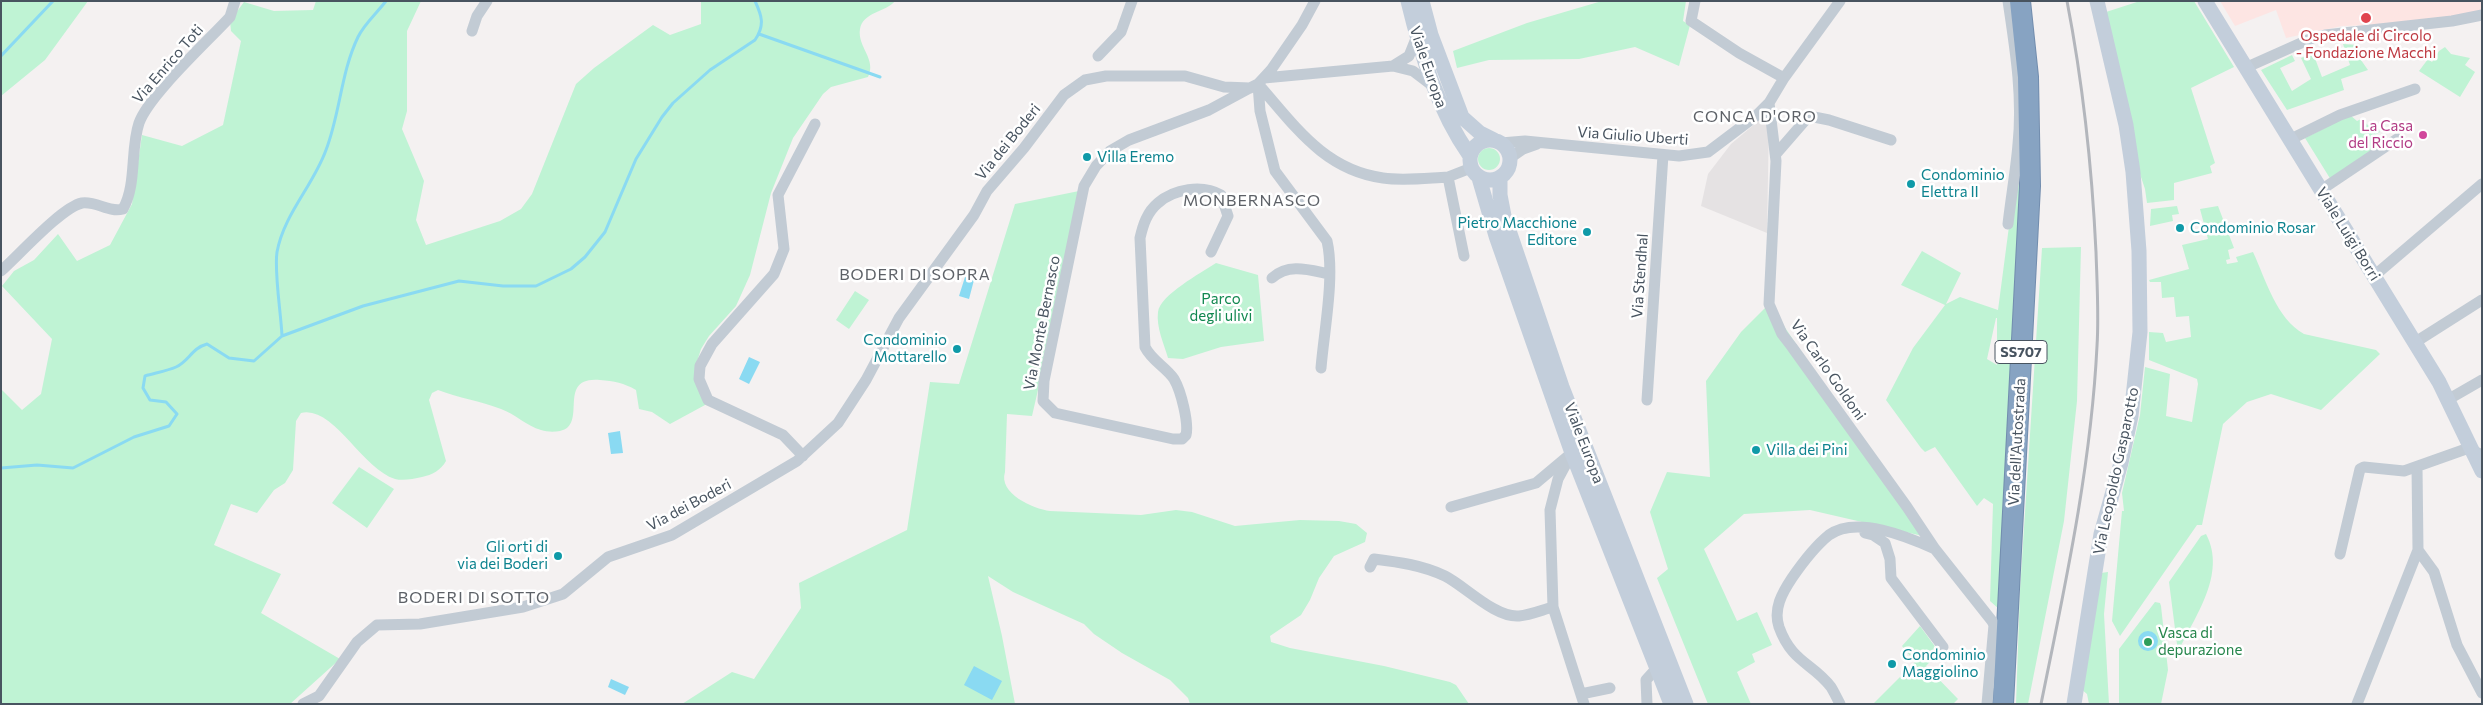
<!DOCTYPE html>
<style>
body{margin:0}
#map{position:relative;width:2483px;height:705px;overflow:hidden;background:#f4f1f1;font-family:Commissioner,sans-serif}
canvas{display:block}
.frame{position:absolute;inset:0;border:2px solid #485460;pointer-events:none}
</style>
<div id="map">
<canvas width="2483" height="705"></canvas>
<div class="frame"></div>
</div>
<script>
const g = document.querySelector('canvas').getContext('2d');
g.lineJoin = 'round';
function fillPath(path, color) { g.fillStyle = color; g.fill(path, 'evenodd'); }
function trace(path, color, width, dash) { g.strokeStyle = color; g.lineWidth = width; g.lineCap = dash ? 'butt' : 'round'; g.setLineDash(dash || []); g.stroke(path); }
function label(font, color, halo, rows, align = 'center') {
  g.font = font + ' Commissioner,sans-serif'; g.lineWidth = 5; g.setLineDash([]); g.textBaseline = 'middle'; g.strokeStyle = halo; g.fillStyle = color; for (const [text, x, y, turn = 0] of rows) {
    g.save(); g.translate(x, y); g.rotate((+turn || 0) * Math.PI / 180); g.textAlign = isNaN(turn) ? turn : align; if (halo) g.strokeText(text, 0, 0); g.fillText(text, 0, 0); g.restore();
  }
}
const education = new Path2D(`
 M1763 117 1769 120 1767 233 1701 206 1708 174 1731 144Z`);
const medical = new Path2D(`
 M2220 1H2482V11L2434 23 2342 26 2286 38 2276 10 2235 26Z`);
const green = new Path2D(`
 M1 1H88L45 60 1 96Z
 M316 1H421L407 31V111L402 129 424 181 416 220 426 245 500 221 521 209 532 194 576 84 594 68 653 25 670 35 701 24V1H895C886 12 863 12 860 29 857 47 877 59 868 77L831 87 823 94 793 138 771 193 750 275 736 306 709 336 701 349 695 368 706 403 705 405 670 424 652 412 639 409 636 390C624 383 614 381 600 380 555 376 589 425 560 431 554 432 547 432 541 430 527 426 515 414 501 409 480 401 459 398 438 390L432 393 429 400 446 461C441 470 432 475 422 477 413 479 403 481 395 479 362 469 333 405 301 413L296 421 293 470 285 483 274 490 257 513 231 504 214 545 281 574 261 613 340 659 290 704H1V389L22 410 41 394 52 339 2 286 14 271 34 260 58 234 77 261 110 245 132 204 142 135 182 146 223 125 241 41 231 31 230 21 244 2 274 11 313 10Z
 M1602 1H1686L1683 21 1690 25 1679 66 1635 47 1579 59 1489 60 1457 68 1453 51 1527 23Z
 M2140 1H2194L2234 67 2191 88 2215 163 2210 166 2212 173 2174 183V200L2147 203 2145 189 2138 168 2103 13Z
 M2343 44 2357 45 2356 53 2368 70 2341 79 2344 90 2287 110 2261 70 2292 55 2295 61 2280 68 2292 91 2311 79 2301 58 2313 53 2322 77 2350 65Z
 M2445 47 2451 54 2470 58 2465 65 2475 72 2460 97 2419 71 2428 59 2432 62 2439 51Z
 M2350 115 2357 121 2363 118 2367 125 2373 121 2380 132 2374 136 2380 147 2331 180 2305 138Z
 M1478 159a11 11 0 1 1 22 0a11 11 0 1 1-22 0Z
 M2016 173 2023 174 2000 610 1990 601 1993 504 1984 498 1977 506 1935 447 1925 452 1921 448 1886 400 1913 348 1945 305 1901 285 1922 251 1961 273 1946 304 1960 297 1998 310ZM1996 318H1997V365L1987 359Z
 M1084 190 1032 416 1007 414 1005 472C998 493 1033 509 1050 511L1141 515 1176 510 1192 512 1235 526 1300 520 1339 521 1356 524 1367 533 1365 542 1334 556 1319 578 1310 600 1301 615 1270 636 1271 642 1290 648 1384 666 1450 682 1456 685 1469 704H1190L1188 698 1170 680 1122 653 1094 634 1084 624 1013 592 988 576 1002 636 1015 704H682L732 672 754 679 801 608 799 583 907 530 930 382 959 384 1015 204Z
 M2177 206 2179 214 2172 215 2173 221 2150 226 2151 209Z
 M2218 206 2234 248 2228 250 2230 259 2226 260 2227 264 2238 262 2236 257 2253 252C2266 280 2276 318 2304 334L2376 350 2380 354 2321 410 2271 394 2247 402 2223 424 2202 525H2197L2120 636 2112 621 2122 511H2124L2122 493 2140 415 2145 367 2170 374 2166 416 2192 422 2198 384 2197 379 2149 360V332L2163 333 2166 342 2191 337 2189 316 2176 317 2174 297 2162 298 2161 282H2150L2149 280 2189 269 2182 245 2208 239 2200 209Z
 M2081 247 2077 401 2064 521 2028 704H2016L2020 590 2042 248Z
 M1216 263 1258 275 1264 341 1221 347 1183 359 1168 358C1164 344 1156 327 1158 312 1160 295 1201 273 1216 263Z
 M855 291 869 300 849 329 836 320Z
 M1769 304 1927 537 1810 510 1744 514 1704 549 1737 621 1757 612 1772 645 1752 654 1755 662 1737 672 1751 704H1708L1657 578 1668 569 1650 512 1667 472 1710 477 1706 381 1741 332Z
 M359 467 394 489 367 528 332 503Z
 M2206 534C2227 574 2195 616 2178 652L2169 582 2201 536Z
 M2108 572 2104 614 2109 704H2089L2087 694 2081 689 2101 573Z
 M2155 602 2160 603 2161 606 2168 670 2161 704H2119V649Z
 M1920 626 1939 652 1926 666 1958 699 1953 704H1873L1915 662 1902 646Z`);
const water = new Path2D(`
 M965 277 974 280 969 299 959 296Z
 M749 357 760 362 749 384 739 379Z
 M620 431 623 453 611 454 608 433Z
 M2138 641a10 10 0 1 1 20 0a10 10 0 1 1-20 0Z
 M974 666 1002 681 992 700 964 685Z
 M611 679 629 687 625 695 608 687Z`);
const stream = new Path2D(`
 M759 34 880 77
 M1 56 53 1
 M282 336C281 313 274 272 277 252 284 214 313 186 326 150 340 114 341 72 358 37 364 24 377 13 386 1
 M1 468 37 465 73 468 134 437 169 426 177 414 166 402 150 400 143 388 145 376C155 373 167 371 176 367 189 361 192 348 207 344L229 358 254 361 282 336 363 306 459 281 503 286H536L571 269 585 257 605 232 636 159 662 117 673 103 710 70 755 40C765 25 762 16 755 1`);
const street = new Path2D(`
 M1695 1 1691 21 1739 53 1784 78
 M2008 1C2015 48 2023 96 2018 144 2016 170 2011 197 2008 224
 M472 31 477 16 487 1
 M1098 56 1121 32 1132 1
 M1393 66 1409 56 1417 36
 M2245 68 2310 39 2325 35 2452 21 2482 15
 M1264 78 1393 66 1413 71 1434 87
 M1258 84 1260 111 1275 171 1327 241C1335 276 1324 331 1321 368
 M1258 84C1295 126 1324 170 1383 178 1404 181 1427 178 1448 177
 M1769 103 1776 161 1769 304 1782 334 1792 347 1907 507 1935 549 1992 621 1994 625 1987 704
 M2289 140 2340 115 2415 89
 M1501 143 1525 141 1679 156 1708 152 1757 115 1769 103 1784 78 1840 1
 M1776 154 1809 116 1829 120 1891 140
 M1510 158 1523 149 1537 144
 M2321 190 2397 139
 M1211 252 1228 216 1221 195C1202 184 1174 189 1158 203 1147 212 1143 225 1140 238L1145 347C1152 361 1166 367 1174 379 1181 391 1189 423 1186 435L1182 439H1173L1055 413 1043 401 1044 381 1084 186 1096 166 1110 151 1129 140 1209 110 1248 89
 M1464 256 1448 177 1471 168
 M1 271C19 255 62 207 82 203 97 201 109 213 123 209 137 184 130 150 139 123 149 95 207 42 230 17L235 1
 M2374 276 2482 184
 M1272 278C1289 263 1309 270 1329 274
 M2414 343 2482 300
 M2449 399 2482 380
 M1647 400 1663 155
 M1572 453 1558 479 1550 510 1553 607 1584 704
 M803 456 783 435 708 400 699 379 700 366 712 344 774 274 784 249 778 195 815 124
 M1451 507 1536 483 1567 457
 M1865 533 1873 535 1885 543 1890 559 1891 578 1943 647
 M2418 550 2434 572 2457 645 2482 693
 M2340 554 2360 469 2364 467 2404 471 2466 449 2478 453
 M1370 567 1374 559C1398 562 1422 565 1445 576 1465 586 1495 618 1519 616 1530 615 1542 610 1553 607
 M1581 694 1610 688
 M303 704 319 696 357 642 377 625 420 624 523 607 563 594 608 557 672 535 797 461 838 423 866 380 899 318 974 215 987 191 1024 148 1064 95 1085 80 1106 76H1185L1224 87 1250 88 1258 84 1271 70 1302 25 1315 1
 M1647 704 1646 680 1656 669
 M1840 704C1837 698 1834 692 1831 687 1813 663 1792 663 1779 627 1773 609 1782 593 1792 578 1803 562 1814 547 1829 535 1856 515 1908 537 1935 549
 M2357 704 2418 550 2417 467`);
const secondary = new Path2D(`
 M1408 1C1421 55 1438 110 1470 156
 M1422 1 1431 35 1462 117 1480 133 1494 140
 M2205 1 2439 382 2482 471
 M1470 160a20 20 0 1 1 40 0a20 20 0 1 1-40 0Z
 M1500 177V195L1504 216 1562 387 1686 704
 M1479 178 1496 236 1572 453 1671 704
 M2074 704 2101 534 2121 463 2131 416 2140 332 2139 251 2133 172 2126 125 2097 1`);
const highway = new Path2D(`
 M2003 704 2030 186 2028 77 2020 1`);
const rail = new Path2D(`
 M2041 704C2065 586 2091 467 2097 346 2099 315 2097 283 2096 252 2092 168 2083 84 2067 1`);
const markers = [
 [2366,18,6,"#e0444e"],
 [2423,135,5,"#d1479c"],
 [1087,157,5,"#0f9aa8"],
 [1911,184,5,"#0f9aa8"],
 [2180,228,5,"#0f9aa8"],
 [1587,232,5,"#0f9aa8"],
 [957,349,5,"#0f9aa8"],
 [1756,450,5,"#0f9aa8"],
 [558,556,5,"#0f9aa8"],
 [2148,642,5,"#2e9e5b"],
 [1892,664,5,"#0f9aa8"]
];
const shields = [
 [2021,352,52]
];
const shieldNames = [
 ["SS707",2021,352]
];
const healthNames = [
 ["Ospedale di Circolo",2366,36],
 ["- Fondazione Macchi",2366,53]
];
const streetNames = [
 ["Via Enrico Toti",168,64,-49],
 ["Viale Europa",1428,67,71],
 ["Via Giulio Uberti",1633,136,4],
 ["Via dei Boderi",1008,142,-51],
 ["Viale Luigi Borri",2348,234,58],
 ["Via Stendhal",1640,276,-86],
 ["Via Monte Bernasco",1042,323,-79],
 ["Via Carlo Goldoni",1828,370,55],
 ["Via dell'Autostrada",2017,442,-87],
 ["Viale Europa",1584,443,69],
 ["Via Leopoldo Gasparotto",2116,471,-78],
 ["Via dei Boderi",689,505,-28]
];
const hotelNames = [
 ["La Casa",2413,126],
 ["del Riccio",2413,143]
];
const cultureNames = [
 ["Villa Eremo",1097,157],
 ["Condominio",1921,175],
 ["Elettra II",1921,192],
 ["Pietro Macchione",1577,223,"right"],
 ["Editore",1577,240,"right"],
 ["Condominio Rosar",2190,228],
 ["Condominio",947,340,"right"],
 ["Mottarello",947,357,"right"],
 ["Villa dei Pini",1766,450],
 ["Gli orti di",548,547,"right"],
 ["via dei Boderi",548,564,"right"],
 ["Condominio",1902,655],
 ["Maggiolino",1902,672]
];
const parkNames = [
 ["Parco",1221,299],
 ["degli ulivi",1221,316]
];
const leisureNames = [
 ["Vasca di",2158,633],
 ["depurazione",2158,650]
];
const neighbourhoodNames = [
 ["CONCA D'ORO",1755,117],
 ["MONBERNASCO",1252,201],
 ["BODERI DI SOPRA",915,275],
 ["BODERI DI SOTTO",474,598]
];
fillPath(education, '#e5e2e3');
fillPath(medical, '#fde5e3');
fillPath(green, '#bff3d4');
fillPath(water, '#8adaf2');
trace(stream, '#8adaf2', 3);
trace(highway, '#728dae', 22);
trace(street, '#c2cbd4', 11);
trace(secondary, '#c3cedb', 15);
trace(highway, '#87a3c2', 20);
trace(rail, '#b3b6bc', 3);
for (const [x, y, r, color] of markers) { const dot = new Path2D(); dot.arc(x, y, r, 0, 2 * Math.PI); g.fillStyle = color; g.fill(dot); trace(dot, '#fff', 2); }
for (const [x, y, w] of shields) { const box = new Path2D(); box.roundRect(x - w / 2, y - 11.5, w, 23, 4); g.fillStyle = '#fff'; g.fill(box); trace(box, '#485460', 1); }
label('bold 14px', '#485460', null, shieldNames);
label('15px', '#be3a42', '#fff', healthNames);
label('15px', '#485460', '#fff', streetNames);
label('15px', '#b23c85', '#fff', hotelNames, 'right');
label('15px', '#0d838f', '#fff', cultureNames, 'left');
label('15px', '#128850', '#fff', parkNames);
label('15px', '#27864d', '#fff', leisureNames, 'left');
g.letterSpacing = '1px';
label('16px', '#5d6167', '#fff', neighbourhoodNames);
g.letterSpacing = '0px';
</script>
